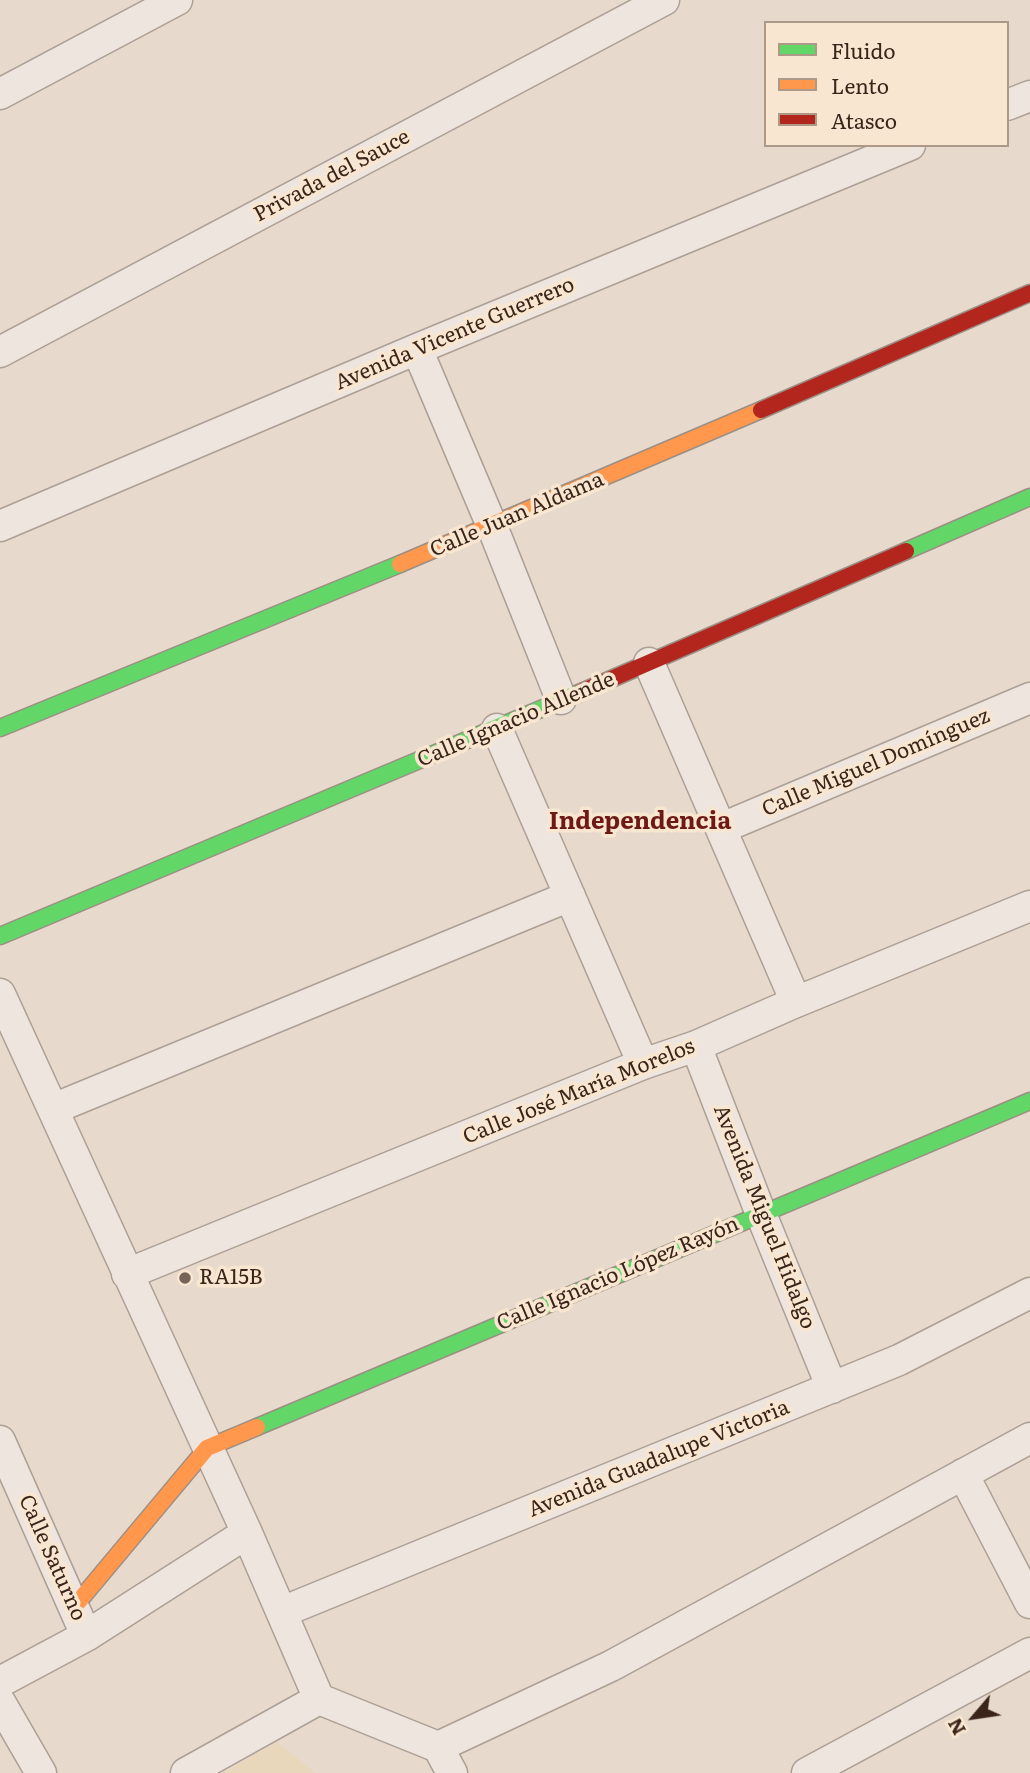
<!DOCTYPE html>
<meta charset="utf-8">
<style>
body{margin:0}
#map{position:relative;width:1030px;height:1773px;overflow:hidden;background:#e7d9cb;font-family:Literata,serif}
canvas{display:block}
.legend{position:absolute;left:764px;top:21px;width:245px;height:126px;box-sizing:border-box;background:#f9e6d0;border:2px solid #ad9988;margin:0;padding:9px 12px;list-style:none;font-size:21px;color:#3b251b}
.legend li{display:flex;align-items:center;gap:14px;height:35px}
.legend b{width:35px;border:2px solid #ad9988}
.north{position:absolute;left:939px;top:1682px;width:70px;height:70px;-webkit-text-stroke:5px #f9e6d0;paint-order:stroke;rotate:241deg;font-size:19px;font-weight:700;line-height:28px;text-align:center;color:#3b251b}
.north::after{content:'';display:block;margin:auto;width:24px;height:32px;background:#3b251b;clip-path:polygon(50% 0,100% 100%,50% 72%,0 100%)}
</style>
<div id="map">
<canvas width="1030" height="1773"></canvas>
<ul class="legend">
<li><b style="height:9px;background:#63d668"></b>Fluido</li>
<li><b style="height:9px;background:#ff974d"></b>Lento</li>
<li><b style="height:9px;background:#b3261e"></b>Atasco</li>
</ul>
<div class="north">N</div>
</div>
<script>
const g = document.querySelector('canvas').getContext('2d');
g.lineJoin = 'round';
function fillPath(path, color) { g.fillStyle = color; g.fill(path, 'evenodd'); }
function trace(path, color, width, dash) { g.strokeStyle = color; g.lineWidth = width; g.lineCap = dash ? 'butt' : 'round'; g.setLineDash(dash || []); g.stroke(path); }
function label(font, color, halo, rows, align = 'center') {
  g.font = font + ' Literata,serif'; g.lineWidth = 7; g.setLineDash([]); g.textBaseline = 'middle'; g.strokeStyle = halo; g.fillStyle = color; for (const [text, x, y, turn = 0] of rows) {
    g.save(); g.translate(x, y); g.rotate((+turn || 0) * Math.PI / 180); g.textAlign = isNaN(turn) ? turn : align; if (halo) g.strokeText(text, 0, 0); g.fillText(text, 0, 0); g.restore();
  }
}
const farmland = new Path2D(`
 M277 1742 315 1773H223Z`);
const street = new Path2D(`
 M0 94 177 0
 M1007 105 1030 96
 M417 349 492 526 561 699
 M0 352 664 0
 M0 526 417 349 910 145
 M649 663 796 1002
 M497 729 643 1064
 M722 828 1030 698
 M0 994 247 1533 319 1699 438 1747 452 1773
 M696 1046 761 1214 832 1388
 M53 1109 570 896
 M127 1274 643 1064 696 1046 796 1002 1030 906
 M0 1441 82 1626
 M963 1474 1030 1603
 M282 1612 899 1360 1030 1293
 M0 1682 86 1636 247 1533
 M0 1702 41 1773
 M438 1747 611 1666 1030 1438
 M186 1773 319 1699
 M807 1773 1030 1653`);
const fast = new Path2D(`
 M906 551 1030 497
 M0 728 400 564
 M0 936 579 693
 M257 1427 1030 1101`);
const slow = new Path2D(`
 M400 564 761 410
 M74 1607 207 1448 257 1427`);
const jam = new Path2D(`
 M761 410 1030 293
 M579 693 906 551`);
const markers = [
 [185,1278,7,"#776459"]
];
const streetNames = [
 ["Privada del Sauce",332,176,-28],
 ["Avenida Vicente Guerrero",455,334,-23],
 ["Calle Juan Aldama",517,515,-23],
 ["Calle Ignacio Allende",516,720,-23],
 ["Calle Miguel Domínguez",876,763,-23],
 ["Calle José María Morelos",579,1092,-22],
 ["Avenida Miguel Hidalgo",764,1217,68],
 ["Calle Ignacio López Rayón",618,1274,-23],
 ["Avenida Guadalupe Victoria",659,1459,-22],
 ["Calle Saturno",52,1558,66]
];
const poiNames = [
 ["RA15B",199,1278]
];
const quarterNames = [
 ["Independencia",640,822]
];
fillPath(farmland, '#e8d7ba');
trace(street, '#ac9f95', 33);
trace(fast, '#9b8e85', 19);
trace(slow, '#9b8e85', 19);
trace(jam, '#9b8e85', 19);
trace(street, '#eee6de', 30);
trace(fast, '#63d668', 16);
trace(slow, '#ff974d', 16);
trace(jam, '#b3261e', 16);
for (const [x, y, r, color] of markers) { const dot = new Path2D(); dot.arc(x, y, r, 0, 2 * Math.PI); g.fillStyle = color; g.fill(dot); trace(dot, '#f9e6d0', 2.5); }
label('21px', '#3b251b', '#f9e6d0', streetNames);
label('21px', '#3b251b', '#f9e6d0', poiNames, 'left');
label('bold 24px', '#6d1916', '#f9e6d0', quarterNames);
</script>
